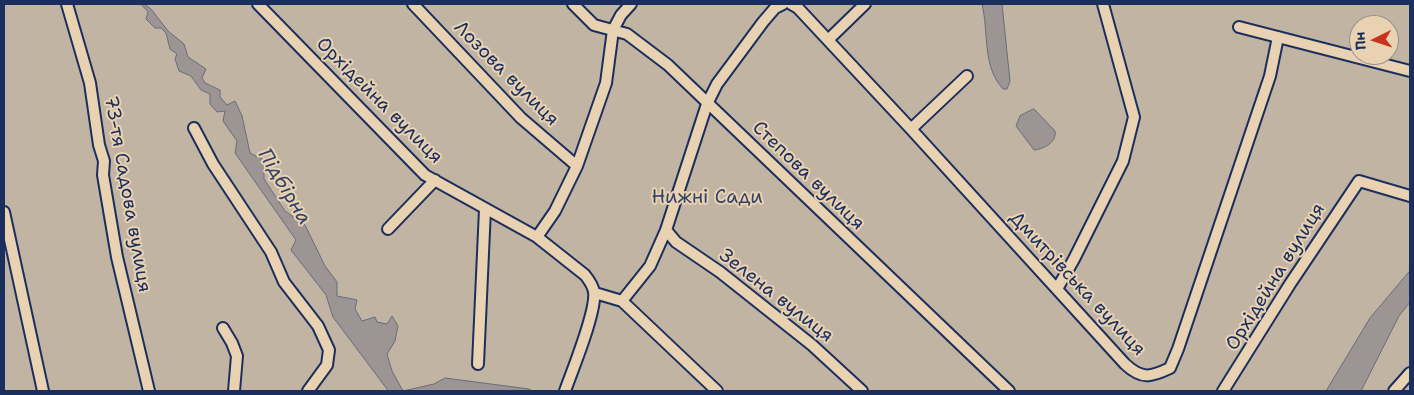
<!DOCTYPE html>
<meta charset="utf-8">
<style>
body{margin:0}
#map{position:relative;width:1414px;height:395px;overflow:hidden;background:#e0cbae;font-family:"Shantell Sans",sans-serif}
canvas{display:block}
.frame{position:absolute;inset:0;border:5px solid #1b2f5e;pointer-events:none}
.north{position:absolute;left:1349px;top:15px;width:50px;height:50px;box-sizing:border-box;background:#e8d2b1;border:1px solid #969190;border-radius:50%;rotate:266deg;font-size:14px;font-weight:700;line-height:20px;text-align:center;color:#1b2f5e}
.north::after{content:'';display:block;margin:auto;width:18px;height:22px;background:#c8321e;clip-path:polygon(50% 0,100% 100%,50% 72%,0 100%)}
</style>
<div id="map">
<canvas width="1414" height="395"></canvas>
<div class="frame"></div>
<div class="north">Пн</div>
</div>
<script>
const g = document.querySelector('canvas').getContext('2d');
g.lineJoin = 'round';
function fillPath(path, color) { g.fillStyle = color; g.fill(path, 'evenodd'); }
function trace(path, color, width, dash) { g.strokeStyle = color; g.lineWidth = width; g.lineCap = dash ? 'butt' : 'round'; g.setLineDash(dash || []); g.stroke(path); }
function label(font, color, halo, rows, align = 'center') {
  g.font = font + ' "Shantell Sans",sans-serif'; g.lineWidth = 4; g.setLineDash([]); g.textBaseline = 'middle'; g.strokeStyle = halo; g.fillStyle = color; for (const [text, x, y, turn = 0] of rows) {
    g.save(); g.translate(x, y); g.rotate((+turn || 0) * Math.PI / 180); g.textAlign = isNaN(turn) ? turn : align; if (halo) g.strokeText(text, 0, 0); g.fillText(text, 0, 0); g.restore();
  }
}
const green = new Path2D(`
 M4 4H1410V391H4ZM1359 25H1389V55H1359Z`);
const water = new Path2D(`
 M141 4H144L151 9 168 31 184 44 188 57 206 69 202 78 205 83 220 90V97L227 105 235 101 242 116 250 153 264 160V179L285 211 305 225 325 266 337 282V296L357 300 355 309 362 321 375 317 377 322 387 324 392 316 398 326 395 341 387 354 392 371 403 391 434 384 445 378 529 389 533 391H387V389L333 317 326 295 291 250 296 240 235 153 237 141 223 121 225 111 217 112 210 104V94L201 90 191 76 179 71 175 59 177 54 170 49 166 33 161 28H155L146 19 148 12Z
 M982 4H1002L1010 81 1007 89H1003C982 66 989 33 982 4Z
 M1034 109 1055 131C1057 142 1044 149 1034 150L1016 126 1020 116Z
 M1410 271V302L1399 316 1361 391H1326L1370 318Z`);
const minor = new Path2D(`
 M67 4 90 83 99 145 104 161 103 175 117 257 149 391
 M258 4 425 175 537 237 585 275C589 280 593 286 594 292 597 311 572 371 565 391
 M413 4 521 118 577 166
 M573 4 594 25 627 34 668 65 1009 391
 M791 4 798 8 911 129 1125 364C1142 380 1151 377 1170 368L1178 349 1270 76 1278 37
 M1239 27 1410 71
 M828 40 865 4
 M194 128 213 164 271 252 284 282 318 326 329 350 327 365 308 391
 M911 129 967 76
 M4 212 43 391
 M388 229 435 180
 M666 230 676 242 720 272 812 345 862 391
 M537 237 555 211 577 166 606 83 613 30 621 15 631 4
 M1057 289 1074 259 1123 161 1134 117 1103 4
 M595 293 622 301 717 391
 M622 301 650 266 666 230 707 104 717 84 763 22 775 8 783 4
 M223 328 232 343 237 356 234 391
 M478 364 485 209
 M1223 391 1290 284 1359 181 1410 196
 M1394 391 1410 373`);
const streetNames = [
 ["Лозова вулиця",506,74,45],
 ["Орхідейна вулиця",379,101,45],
 ["Степова вулиця",808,176,44],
 ["73-тя Садова вулиця",127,194,80],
 ["Орхідейна вулиця",1276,277,-58],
 ["Дмитрівська вулиця",1077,284,47],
 ["Зелена вулиця",776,296,38]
];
const parkNames = [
 ["Нижні Сади",707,198]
];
const waterNames = [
 ["Підбірна",284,187,59]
];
fillPath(green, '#c2b4a2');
fillPath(water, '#9c9593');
trace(water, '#686c7e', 1);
trace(minor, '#1b2f5e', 14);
trace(minor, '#e8d2b1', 10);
label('19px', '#1b2f5e', '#e8d2b1', streetNames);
label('19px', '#344368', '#e8d2b1', parkNames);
label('italic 20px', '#354369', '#e8d2b1', waterNames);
</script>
